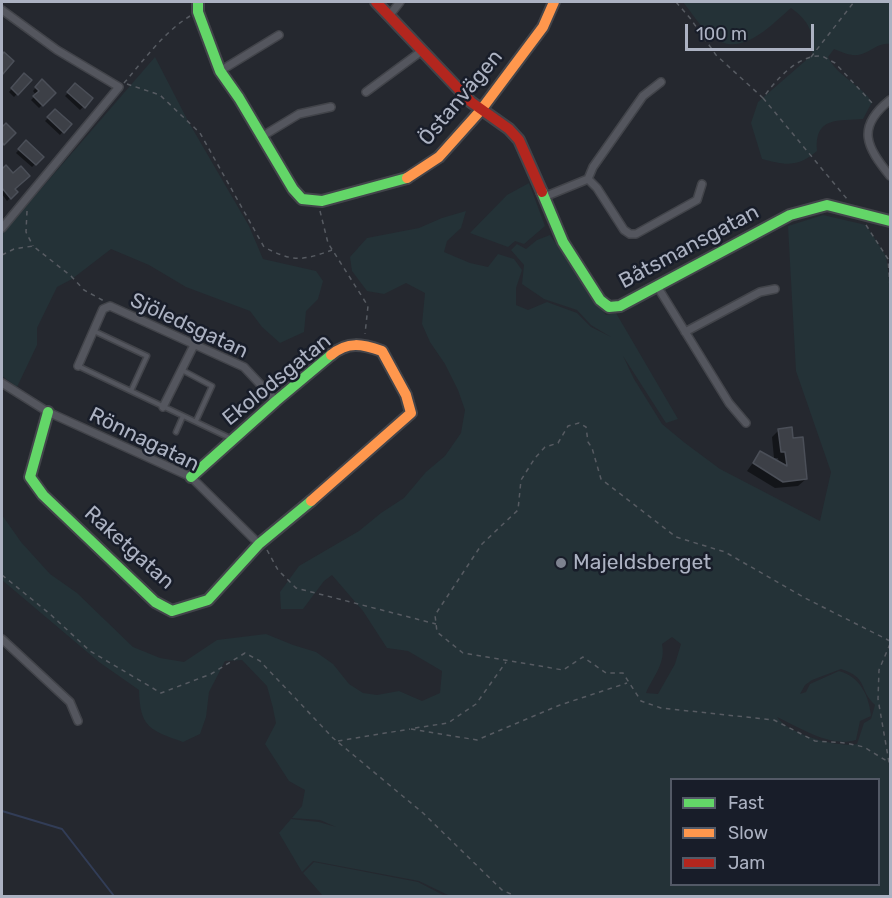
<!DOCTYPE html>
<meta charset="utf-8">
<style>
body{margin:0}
#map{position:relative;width:892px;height:898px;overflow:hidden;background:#25282f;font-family:Rubik,sans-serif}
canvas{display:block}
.frame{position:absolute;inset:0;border:3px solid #acb2c2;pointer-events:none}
.legend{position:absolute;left:670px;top:778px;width:210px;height:108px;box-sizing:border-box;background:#181d29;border:2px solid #535966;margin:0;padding:8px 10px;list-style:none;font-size:18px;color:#acb2c2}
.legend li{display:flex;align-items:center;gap:12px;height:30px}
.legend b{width:30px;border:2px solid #535966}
.scale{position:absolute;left:685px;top:24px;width:129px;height:27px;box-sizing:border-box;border:3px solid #acb2c2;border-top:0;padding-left:8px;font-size:18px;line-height:21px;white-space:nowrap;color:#acb2c2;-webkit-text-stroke:4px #181d29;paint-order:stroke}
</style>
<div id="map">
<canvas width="892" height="898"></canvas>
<div class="frame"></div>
<ul class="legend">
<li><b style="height:8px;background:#63d668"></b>Fast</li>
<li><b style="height:8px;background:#ff974d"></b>Slow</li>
<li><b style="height:8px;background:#b3261e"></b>Jam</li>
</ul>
<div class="scale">100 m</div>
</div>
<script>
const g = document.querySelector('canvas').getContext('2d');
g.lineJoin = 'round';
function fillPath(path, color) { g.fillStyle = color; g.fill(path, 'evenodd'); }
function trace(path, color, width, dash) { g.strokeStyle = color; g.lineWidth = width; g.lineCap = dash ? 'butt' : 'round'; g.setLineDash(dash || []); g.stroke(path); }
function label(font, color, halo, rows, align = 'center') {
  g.font = font + ' Rubik,sans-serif'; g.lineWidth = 5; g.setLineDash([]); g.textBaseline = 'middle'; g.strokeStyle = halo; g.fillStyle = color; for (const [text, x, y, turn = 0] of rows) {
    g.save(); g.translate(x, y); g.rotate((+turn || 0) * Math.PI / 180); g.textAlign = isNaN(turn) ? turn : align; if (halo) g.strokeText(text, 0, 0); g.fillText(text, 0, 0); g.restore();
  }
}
const green = new Path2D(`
 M683 2H890V44C878 42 870 53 858 55 850 56 841 52 834 49L828 57C838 77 860 84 872 102L863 119C839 121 814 116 817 151 797 168 785 165 762 159L751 123 758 102 812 55C815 33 809 21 791 8 770 26 739 61 710 35 700 26 691 12 683 2Z
 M155 57 188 121 249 226 263 259 316 271 323 281 318 299 306 311 304 332 280 343 262 327 250 311 186 287 149 265 111 249 72 279 57 287 37 328V345L17 387 2 376V234Z
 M529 183 545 226 524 244 515 241 508 247 470 233 507 195Z
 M466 211 461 228 447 241 444 252 470 263 488 267 498 254 514 259 522 270 516 288V305L528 310 547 302 577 313 591 327 611 337 591 325 577 310 544 299 522 284 524 265 511 250 517 244 526 249 537 240 550 235 591 296 606 315 616 313 678 419 666 423 623 356 634 379 662 424 685 443 720 469 820 521 831 472 796 371 788 226 823 215 866 225 886 256 890 287V896H450L419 881 313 861 302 872 279 833 291 819 319 822 336 827 320 820 292 818 302 806 305 790 289 781 265 744 276 723 273 708 267 686 242 660 225 661 209 692 206 717 200 734 183 742C150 730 140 728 139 690L99 662 2 580V515L21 542 50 574 77 593 133 647 160 658 184 662 217 640 266 634 293 645 316 652 333 664 349 684 363 693 377 695 399 691 422 701 440 693 442 671 408 651 387 648 363 611 332 575 324 581 303 609H281L280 592 299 566 359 531 381 513 404 498 426 472 445 456 461 433 465 410 458 390 445 364 430 342 422 324 425 293 406 283 384 294 367 291 352 271 350 257 367 238 419 228 442 218ZM672 637 681 644 675 664 658 694 646 693C653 676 666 664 662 644ZM841 669C869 678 858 689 875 705L871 719 864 723 857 744C837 748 788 734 777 717 799 727 830 748 856 740L860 721 871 716C869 695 860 677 839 671L810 684 806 692 800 694 805 685 812 680ZM672 780H878V884H672Z
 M314 862 418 882 445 896H323L303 873Z`);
const shadow = new Path2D(`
 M24 75 30 80 14 97 9 92Z
 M42 81 54 93 39 108 31 100 36 95 33 91Z
 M76 85 91 99 80 110 65 96Z
 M55 111 69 124 60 135 45 121Z
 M26 142 42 157 32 167 16 153Z
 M5 168 16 192 7 201 2 194V171Z
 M779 430 792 440 806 479 798 486 775 488 747 471 760 453 779 464 778 458H774L772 437Z`);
const stream = new Path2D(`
 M2 811 62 829 114 896`);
const building = new Path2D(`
 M4 52 14 61 2 75V55Z
 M24 73 32 80 18 95 11 88Z
 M42 79 56 93 43 106 33 96 39 91 35 87Z
 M75 83 93 98 85 108 67 92Z
 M55 109 72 124 64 133 47 117Z
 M6 123 16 133 4 145 2 142V127Z
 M26 140 44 157 36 165 18 149Z
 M6 165 13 173 21 166 30 176 15 189 18 192 11 199 2 188V169Z
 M792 427 793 438 803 437 807 479 783 482 753 463 760 451 787 466 785 452H781L778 429Z`);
const path = new Path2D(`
 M676 2 690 18 716 55 763 98C775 81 798 54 822 56L835 63 874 105
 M811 57 854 2
 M124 83C144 60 164 32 190 16
 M127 84 160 95 200 133 264 247C293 262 302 261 332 250
 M763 98 847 199
 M27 211 26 232 33 246
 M320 211 328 243 368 306 365 334
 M866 225 888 259 890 287
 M2 255 14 249 33 246 71 276 84 290 104 301
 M267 550 278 570 296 588 436 624
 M2 575 50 614 90 651 161 693 211 674 245 653 260 661 333 738 423 813 502 890 515 896
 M890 641 805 598 725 552 676 537 601 479 592 448 588 442 586 427 579 423 568 426 558 443 545 447 535 458 521 480 518 510 482 544 435 615 437 632 463 653 563 670 583 657 606 673H623L641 701 661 708 774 720 815 741 846 743 864 747 890 763
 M890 644 879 670 878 699 890 768
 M415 728 448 723 476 704 506 662
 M411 729 477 740 560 705 627 683
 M338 741 410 729`);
const lane = new Path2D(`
 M94 331 147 356 131 391
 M78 366 232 439
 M182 370 212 386 196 421
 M176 432 183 416`);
const street = new Path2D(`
 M2 10 57 50 119 87 2 228
 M389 16 400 2
 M220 71 279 35
 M366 92 423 50
 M890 100C855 128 867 147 890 176
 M261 137 299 114 331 107
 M588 179 597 188 624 230 630 234H636L697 200 702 184
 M544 197 588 179 593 167 643 96 661 82
 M657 286 729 403 746 423
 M685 332 760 292 775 289
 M78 366 103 309 110 306 244 367 276 401
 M2 383 48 412 191 477 259 544
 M163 407 194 345
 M2 639 70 702 78 721`);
const fast = new Path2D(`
 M198 2V12L220 71 239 98 293 189 302 199 322 201 407 178
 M542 192 563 242 600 300 609 307 620 306 790 215 827 205 890 221
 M48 412 30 477 43 495 155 602 172 611 208 600 259 544 311 501
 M191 477 276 401 331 355`);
const slow = new Path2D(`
 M407 178 439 157 481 110 543 27 554 2
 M311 501 411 413 406 395 382 351C362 344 348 341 331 355`);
const jam = new Path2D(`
 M376 2 471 102 509 129 519 140 542 192`);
const markers = [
 [561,563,6,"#7d828f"]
];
const streetNames = [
 ["Östanvägen",461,98,-50],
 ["Båtsmansgatan",689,247,-28],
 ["Sjöledsgatan",189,326,25],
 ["Ekolodsgatan",277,380,-39],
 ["Rönnagatan",144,440,26],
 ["Raketgatan",129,548,42]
];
const poiNames = [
 ["Majeldsberget",573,563]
];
fillPath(green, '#243237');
fillPath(shadow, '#0007');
trace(stream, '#323d57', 2);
fillPath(building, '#3d4047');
trace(building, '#4b4f58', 1.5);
trace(lane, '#42444a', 7);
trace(street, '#42444a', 10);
trace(fast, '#42444a', 14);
trace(slow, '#42444a', 14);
trace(jam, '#42444a', 14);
trace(path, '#575b62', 1.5, [4.5, 4.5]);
trace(lane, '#54565e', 4);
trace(street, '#54565e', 7);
trace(fast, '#63d668', 10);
trace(slow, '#ff974d', 10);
trace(jam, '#b3261e', 10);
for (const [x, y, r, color] of markers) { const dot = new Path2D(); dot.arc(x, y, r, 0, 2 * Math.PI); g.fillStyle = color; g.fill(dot); trace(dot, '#181d29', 2); }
label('21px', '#acb2c2', '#181d29', streetNames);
label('21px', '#acb2c2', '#181d29', poiNames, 'left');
</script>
